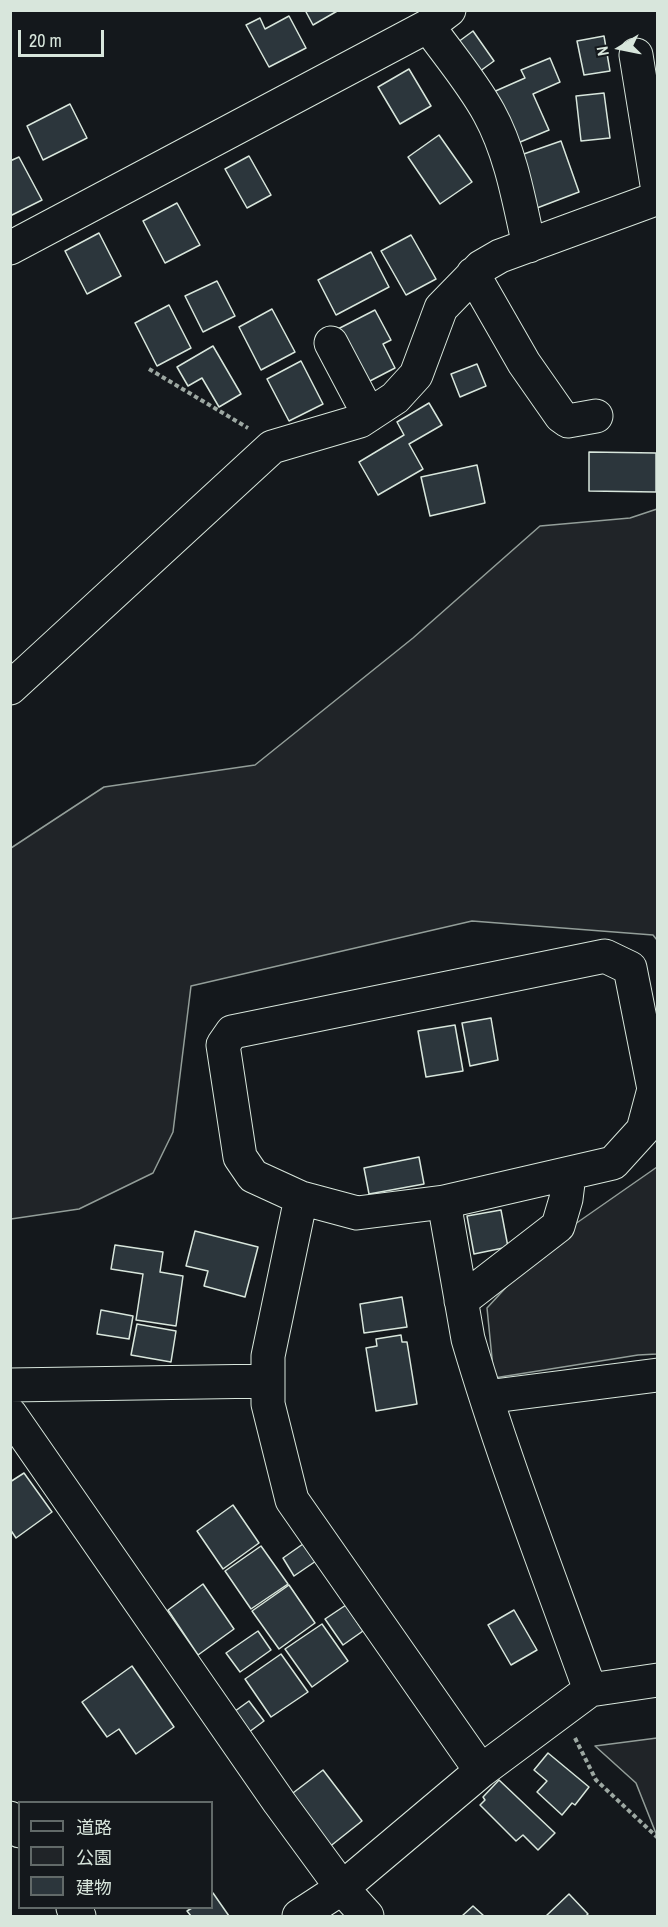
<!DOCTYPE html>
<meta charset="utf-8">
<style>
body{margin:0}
#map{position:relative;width:668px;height:1927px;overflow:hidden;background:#14181c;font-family:"Archivo Narrow","Noto Sans JP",sans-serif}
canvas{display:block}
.frame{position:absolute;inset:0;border:12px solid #d8e6dc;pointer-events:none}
.legend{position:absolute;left:18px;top:1801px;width:195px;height:108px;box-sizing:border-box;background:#14181c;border:2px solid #626a69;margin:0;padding:8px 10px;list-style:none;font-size:18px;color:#d8e6dc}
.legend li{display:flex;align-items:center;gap:12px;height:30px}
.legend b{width:30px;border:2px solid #626a69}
.north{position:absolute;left:590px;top:18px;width:60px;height:60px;-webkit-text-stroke:4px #14181c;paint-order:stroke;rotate:260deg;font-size:16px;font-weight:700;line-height:24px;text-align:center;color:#d8e6dc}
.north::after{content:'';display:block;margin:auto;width:21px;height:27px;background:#d8e6dc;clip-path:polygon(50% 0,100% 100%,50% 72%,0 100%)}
.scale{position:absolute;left:18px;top:30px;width:86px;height:27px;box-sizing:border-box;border:3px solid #d8e6dc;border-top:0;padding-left:8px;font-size:18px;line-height:21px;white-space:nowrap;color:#d8e6dc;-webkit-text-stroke:4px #14181c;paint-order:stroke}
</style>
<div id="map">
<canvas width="668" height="1927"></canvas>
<div class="frame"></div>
<ul class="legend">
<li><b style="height:8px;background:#14181c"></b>道路</li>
<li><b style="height:16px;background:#202428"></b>公園</li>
<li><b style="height:16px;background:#2c363c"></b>建物</li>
</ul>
<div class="north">N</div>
<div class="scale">20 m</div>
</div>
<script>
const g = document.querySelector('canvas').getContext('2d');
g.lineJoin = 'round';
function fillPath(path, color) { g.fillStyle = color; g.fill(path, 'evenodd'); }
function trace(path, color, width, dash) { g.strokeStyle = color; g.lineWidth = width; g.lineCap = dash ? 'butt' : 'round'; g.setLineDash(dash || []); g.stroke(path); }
const green = new Path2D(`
 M657 509V940L653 935 472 921 191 986 173 1132 153 1173 79 1209 11 1219V848L104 787 255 765 413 638 540 526 630 518Z
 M657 1167V1354L638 1355 494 1378 487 1308 545 1245Z
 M657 1738H658L657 1836 636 1783 595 1746Z`);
const building = new Path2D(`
 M305 10H339L313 25Z
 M289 16 306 48 269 67 246 25 260 18 265 29Z
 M473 31 494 61 476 74 454 45Z
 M604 36 610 71 584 75 577 41Z
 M550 58 560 82 533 94 549 130 513 145 491 93 525 78 521 70Z
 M409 69 431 106 400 124 378 87Z
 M604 93 610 138 581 141 576 96Z
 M70 104 87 138 43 160 27 126Z
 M439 135 472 182 440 204 408 157Z
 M561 141 579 192 537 208 518 156Z
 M249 156 271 195 247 208 225 169Z
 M19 157 42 200 10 216V161Z
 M177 203 200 245 165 263 143 221Z
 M99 233 121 276 87 294 65 251Z
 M411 235 436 279 406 295 381 251Z
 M371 252 389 287 336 315 318 280Z
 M217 281 235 316 203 332 185 296Z
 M169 305 191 348 157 366 135 323Z
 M272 309 295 352 261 370 239 327Z
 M375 310 391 340 383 344 395 368 368 382 334 331Z
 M213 346 241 394 219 407 202 378 188 386 177 367Z
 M301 361 323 404 289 421 267 379Z
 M477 364 486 386 460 397 451 374Z
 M429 403 442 425 409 444 423 469 378 495 359 462 404 435 397 422Z
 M589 452 656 453V492L589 491Z
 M477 465 485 503 430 516 421 477Z
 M491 1018 498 1060 470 1066 462 1023Z
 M455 1025 463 1071 426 1077 418 1031Z
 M419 1157 424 1184 369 1194 364 1168Z
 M501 1210 508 1247 474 1254 467 1216Z
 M195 1231 258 1247 245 1297 204 1286 208 1271 186 1266Z
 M115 1245 163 1252 160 1272 183 1276 176 1326 136 1320 143 1274 111 1269Z
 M402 1297 407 1327 364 1333 360 1304Z
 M101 1310 133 1316 129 1339 97 1334Z
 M137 1324 176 1331 171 1362 131 1355Z
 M401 1335 402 1342H407L417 1404 376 1411 366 1348 377 1346 376 1339Z
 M24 1473 52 1512 16 1538 10 1529V1482Z
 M233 1505 259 1543 223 1569 197 1531Z
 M303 1544 316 1561 294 1576 283 1558Z
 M261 1546 288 1584 251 1609 225 1571Z
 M203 1584 234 1629 198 1655 168 1610Z
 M289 1585 315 1623 279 1649 252 1611Z
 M346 1605 363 1631 343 1645 325 1619Z
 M514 1610 537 1650 511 1665 488 1625Z
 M322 1624 348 1661 312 1687 285 1649Z
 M258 1631 271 1650 240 1672 226 1653Z
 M281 1654 308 1692 271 1717 245 1679Z
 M132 1666 174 1727 136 1754 119 1729 107 1737 82 1702Z
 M249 1701 264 1721 245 1735 231 1714Z
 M548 1753 589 1787 575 1805 572 1803 562 1815 537 1792 547 1781 534 1770Z
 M323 1770 362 1821 328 1848 289 1796Z
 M499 1780 555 1833 538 1850 523 1835 516 1841 480 1805 485 1800 483 1797Z
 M213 1893 229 1916H191L187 1911 192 1908H212V1894Z
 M569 1894 588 1914 586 1916H546Z
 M473 1906 484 1916H462Z`);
const path = new Path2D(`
 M149 369 248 428
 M575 1738 596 1780 658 1838`);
const minor = new Path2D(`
 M428 26C448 54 472 82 489 113 511 153 519 201 529 246
 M636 55 658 191
 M10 248 428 26 449 10
 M473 274 524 363 561 416 568 421 596 416
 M331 343 369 415
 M10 688 272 447 360 421 395 398 416 375 441 308 481 267 500 256 658 198
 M605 956 630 968 654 1089 643 1130 613 1163 444 1202 357 1213 301 1198 253 1176 240 1157 223 1045 232 1032Z
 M301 1198 268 1356V1404L292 1500 481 1771
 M444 1202 468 1339C503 1458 548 1573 590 1690
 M461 1301 558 1226 566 1199 569 1175
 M10 1385 268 1381
 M486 1397 658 1375
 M10 1414 279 1802 342 1888 367 1916
 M299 1916 342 1888 481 1771 590 1690 658 1680`);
const highway = new Path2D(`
 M10 1818 20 1831
 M73 1908 79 1916`);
fillPath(green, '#202428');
trace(green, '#939e99', 1.5);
fillPath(building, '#2c363c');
trace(building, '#d8e6dc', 1.5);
trace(minor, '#d8e6dc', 35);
trace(highway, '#d8e6dc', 35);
trace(path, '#9da8a2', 4, [4.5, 3]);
trace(minor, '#14181c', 33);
trace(highway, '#14181c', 33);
</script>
